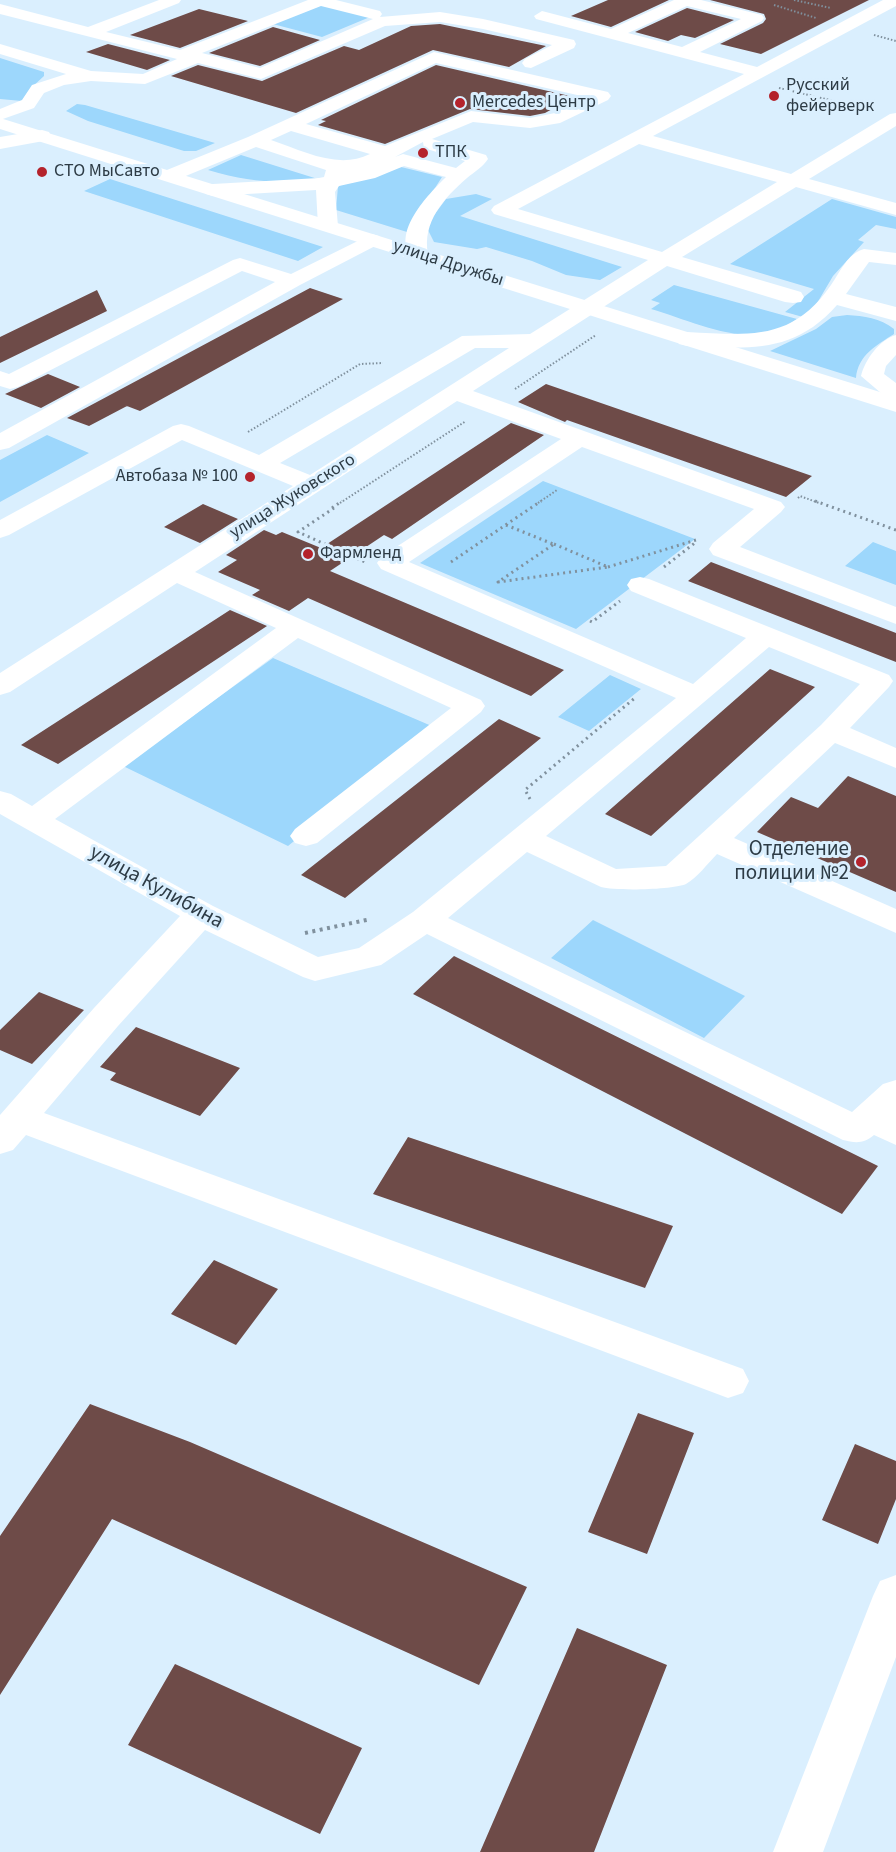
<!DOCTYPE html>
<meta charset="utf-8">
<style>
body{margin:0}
canvas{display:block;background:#daeffe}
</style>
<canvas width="896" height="1852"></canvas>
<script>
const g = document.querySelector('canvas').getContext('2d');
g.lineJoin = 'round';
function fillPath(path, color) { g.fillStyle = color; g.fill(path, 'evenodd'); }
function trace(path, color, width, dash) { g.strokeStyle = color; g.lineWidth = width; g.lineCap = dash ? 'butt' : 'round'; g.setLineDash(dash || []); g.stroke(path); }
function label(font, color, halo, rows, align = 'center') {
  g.font = font + ' "Source Sans 3",sans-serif'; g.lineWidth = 6; g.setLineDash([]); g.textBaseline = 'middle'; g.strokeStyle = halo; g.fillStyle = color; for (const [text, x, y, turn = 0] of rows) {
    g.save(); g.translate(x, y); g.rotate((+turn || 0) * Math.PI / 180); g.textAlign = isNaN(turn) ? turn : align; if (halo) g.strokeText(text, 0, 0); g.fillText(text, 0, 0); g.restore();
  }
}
const green = new Path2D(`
 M322 5 370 17 322 37 273 24Z
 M0 58 44 72V76L31 88 22 101 0 99Z
 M77 104 85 105 215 143 196 151H184L88 121 66 111Z
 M241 155 321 180C276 183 251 183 208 170Z
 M401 167 442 177 407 232 336 210 338 186Z
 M110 179 323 247 298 261 84 191Z
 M476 194 492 199 460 216 622 267 600 280 566 275 532 261 486 247 477 249 434 242 426 226 446 199Z
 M832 199 896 217V229L876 225 858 240 864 242 833 276 813 310 803 317 785 312 814 289 730 264Z
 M674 285 797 319C790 323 781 331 773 333 733 342 689 320 651 309L660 303 651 300Z
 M847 315C864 316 880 318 894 329V334C877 345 858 355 856 378L770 351 816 329 832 317Z
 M47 435 89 453 0 502V460Z
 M543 481 695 539 576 629 420 563Z
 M873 542 896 551V585L845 566Z
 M273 658 434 727 288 846 123 766Z
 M610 675 641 689 589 731 558 717Z
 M593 920 745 996 704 1038 551 958Z`);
const building = new Path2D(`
 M608 0H669L611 27 571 16Z
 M710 0H869L761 54 720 44 763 23 766 19 764 14Z
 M687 8 734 20 695 38 681 35 668 41 635 32Z
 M199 9 248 21 180 48 130 35Z
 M440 24 546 46 509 67 433 50 296 113 171 76 198 65 262 81 344 46 359 50 411 26Z
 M273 27 320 40 260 66 209 53Z
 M108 44 170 60 147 70 86 52Z
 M436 65 574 97 545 113 530 116 470 109 385 144 318 125 326 121 321 120Z
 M310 288 343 299 140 411 119 403 127 406 89 426 67 418Z
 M97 290 107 311 0 363V337Z
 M48 374 80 387 41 408 5 394Z
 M546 384 812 476 786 497 567 420 565 422 518 402Z
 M511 423 544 435 392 539 384 535 330 571 564 670 531 696 308 598 289 611 252 595 260 590 218 572 237 560 226 555 264 530 276 535 282 532 321 548Z
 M203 504 238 519 200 543 164 527Z
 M711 562 896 633V662L688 581Z
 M230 610 267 626 58 764 21 745Z
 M770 669 815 687 651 836 605 814Z
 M499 719 541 738 345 898 301 875Z
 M848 776 896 796V892L757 832 791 797 818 808Z
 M454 956 878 1166 842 1214 413 994Z
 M39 992 84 1010 32 1064 0 1050V1030Z
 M136 1027 240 1068 200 1116 110 1080 116 1073 100 1067Z
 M408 1137 673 1226 645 1288 373 1194Z
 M214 1260 278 1289 236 1345 171 1314Z
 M90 1404 190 1442 527 1587 479 1685 112 1519 0 1695V1536Z
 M638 1413 694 1433 647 1554 588 1532Z
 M855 1444 896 1461V1499L878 1544 822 1520Z
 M577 1628 667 1665 594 1852H480Z
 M175 1664 362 1748 320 1834 128 1745Z`);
const pathFar2 = new Path2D(`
 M794 0 831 8
 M774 5 816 18
 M874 35 896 41
 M779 88 868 109
 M515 389 596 335
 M248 432 360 364 383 363
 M798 498 800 496 819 503
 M340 503 466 421
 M538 503 557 490`);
const pathFar1 = new Path2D(`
 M815 501 896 530
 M332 508 342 501
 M334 508 298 532 365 562
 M506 525 553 544
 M554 544 608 567 498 582Z
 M451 562 541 501
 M608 567 696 540
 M664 567 696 542
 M590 621 592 622 620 601
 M530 799 525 790 636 697`);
const path = new Path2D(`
 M305 933 371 919`);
const minor = new Path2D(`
 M159 0H181L179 3 106 32 180 50 308 0H336L380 11 382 14 380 17 440 12 483 19 574 40 576 44 574 48 531 68 525 67 522 63 525 59 552 45 483 29 440 22 385 26 261 79 198 63 145 84 91 81 64 85 44 93 34 108 0 120V109L22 100 32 85 66 74 0 54V44L91 71 143 74 177 59 0 14V4L88 27ZM321 6 373 19 260 68 202 53Z
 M674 0H701L762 15 764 18 762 21 700 52 757 67 883 0H896V6L653 136 791 174 890 114 896 113V126L809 179 896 203V215L796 187 682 257 801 292 804 297 801 302 793 303 785 302 667 266 473 391 781 502 785 507 781 512 740 547 896 607V624L713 555 709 549 713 543 754 509 582 447 409 562 693 684 746 638 631 591 627 585 631 579 640 577 649 579 889 675 893 681 889 687 850 728 896 748V768L835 743 734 838 896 909V933L717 854C708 863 697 878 686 884 672 890 615 891 601 887L527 852 448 918 852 1112 883 1084 896 1080V1145L874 1135C864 1144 855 1143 843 1140L427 934 381 965 315 981 303 977 205 930 118 1026 44 1113 743 1369 749 1381 743 1393 728 1398 26 1135 13 1150 0 1154V1115L94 1008 180 916 0 814V791L11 794 32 806 276 628 177 583 10 692 0 695V673L293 486 182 440 9 535 0 538V520L173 426 181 424 189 426 259 455 462 336 530 334 648 260 494 214 491 210 494 206 744 74 536 19 534 16 542 11 611 29ZM687 6 741 19 682 47 628 33ZM639 144 777 182 662 252 518 209ZM475 348H509L310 475 280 463ZM457 401 561 439 381 557 377 563 381 569 676 698 413 912 359 948 318 957 213 906 55 819 298 638 451 708 295 829 290 836 295 843 306 846 317 843 481 712 485 706 481 700 195 572ZM769 647 860 684 821 725 666 866 616 869 546 836Z
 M434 52 608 92 611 96 608 100 560 123 530 128 473 122 432 139 486 155 488 159C483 167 474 172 467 178 444 198 422 222 428 254L425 258 418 260 411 258C392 231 428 195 446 177L404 166 375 178 339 186 335 192 338 226 335 230H321L318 226 316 190 213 196 206 194 203 190 206 186 213 184 319 178 324 177 326 170 256 147 176 180H162L159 176 162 172 248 137ZM436 63 586 97 555 113 530 118 471 111 385 146 306 124ZM291 131 370 154C338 170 304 151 271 140ZM423 142 424 148 465 161 456 168 403 154 395 157Z
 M42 130 49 132 51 136 49 140 0 149V137Z
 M372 234 379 236 382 240 379 244 300 285 9 448 0 450V433L275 282 242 271 18 387 10 389 0 386V371L9 374 233 260 240 258 291 274Z
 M864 249 896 253V265L869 262 846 294 896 307V321L837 305C793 355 748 348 687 346L679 344 676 339 679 334 687 332C748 335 792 342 831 285 840 272 848 253 864 249Z
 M896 335V355L886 366 884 374 896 383V401L888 399 861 376C865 360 879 340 896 335Z
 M896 1575V1657L823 1852H773L873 1596 880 1581Z`);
const major = new Path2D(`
 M0 118 896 397V412L0 129Z`);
const markers = [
 [774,96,6,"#b4232c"],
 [460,103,6,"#b4232c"],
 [423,153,6,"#b4232c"],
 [42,172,6,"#b4232c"],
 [250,477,6,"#b4232c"],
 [308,554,6,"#b4232c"],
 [861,862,6,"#b4232c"]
];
const farPoinames = [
 ["Русский",786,86],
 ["фейерверк",786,107],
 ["Mercedes Центр",472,103],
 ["ТПК",435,153],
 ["СТО МыСавто",54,172],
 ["Автобаза № 100",238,477,"right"],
 ["Фармленд",320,554]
];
const farStreetnames = [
 ["улица Дружбы",448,264,18],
 ["улица Жуковского",293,497,-32]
];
const poiNames = [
 ["Отделение",849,850],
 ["полиции №2",849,874]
];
const streetNames = [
 ["улица Кулибина",156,888,29]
];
fillPath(green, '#9dd7fc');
fillPath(building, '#6e4b48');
trace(pathFar2, '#80919e', 2, [1.5, 2]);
trace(pathFar1, '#80919e', 3, [2, 4]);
trace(path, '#80919e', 4, [3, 4.5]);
fillPath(minor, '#fff');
fillPath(major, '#fff');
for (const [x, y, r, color] of markers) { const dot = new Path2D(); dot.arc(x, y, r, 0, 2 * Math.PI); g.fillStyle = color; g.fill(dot); trace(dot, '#daeffe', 2); }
label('18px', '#2d3b45', '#daeffe', farPoinames, 'left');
label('18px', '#2d3b45', '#daeffe', farStreetnames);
label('21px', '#2d3b45', '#daeffe', poiNames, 'right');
label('21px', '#2d3b45', '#daeffe', streetNames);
</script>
